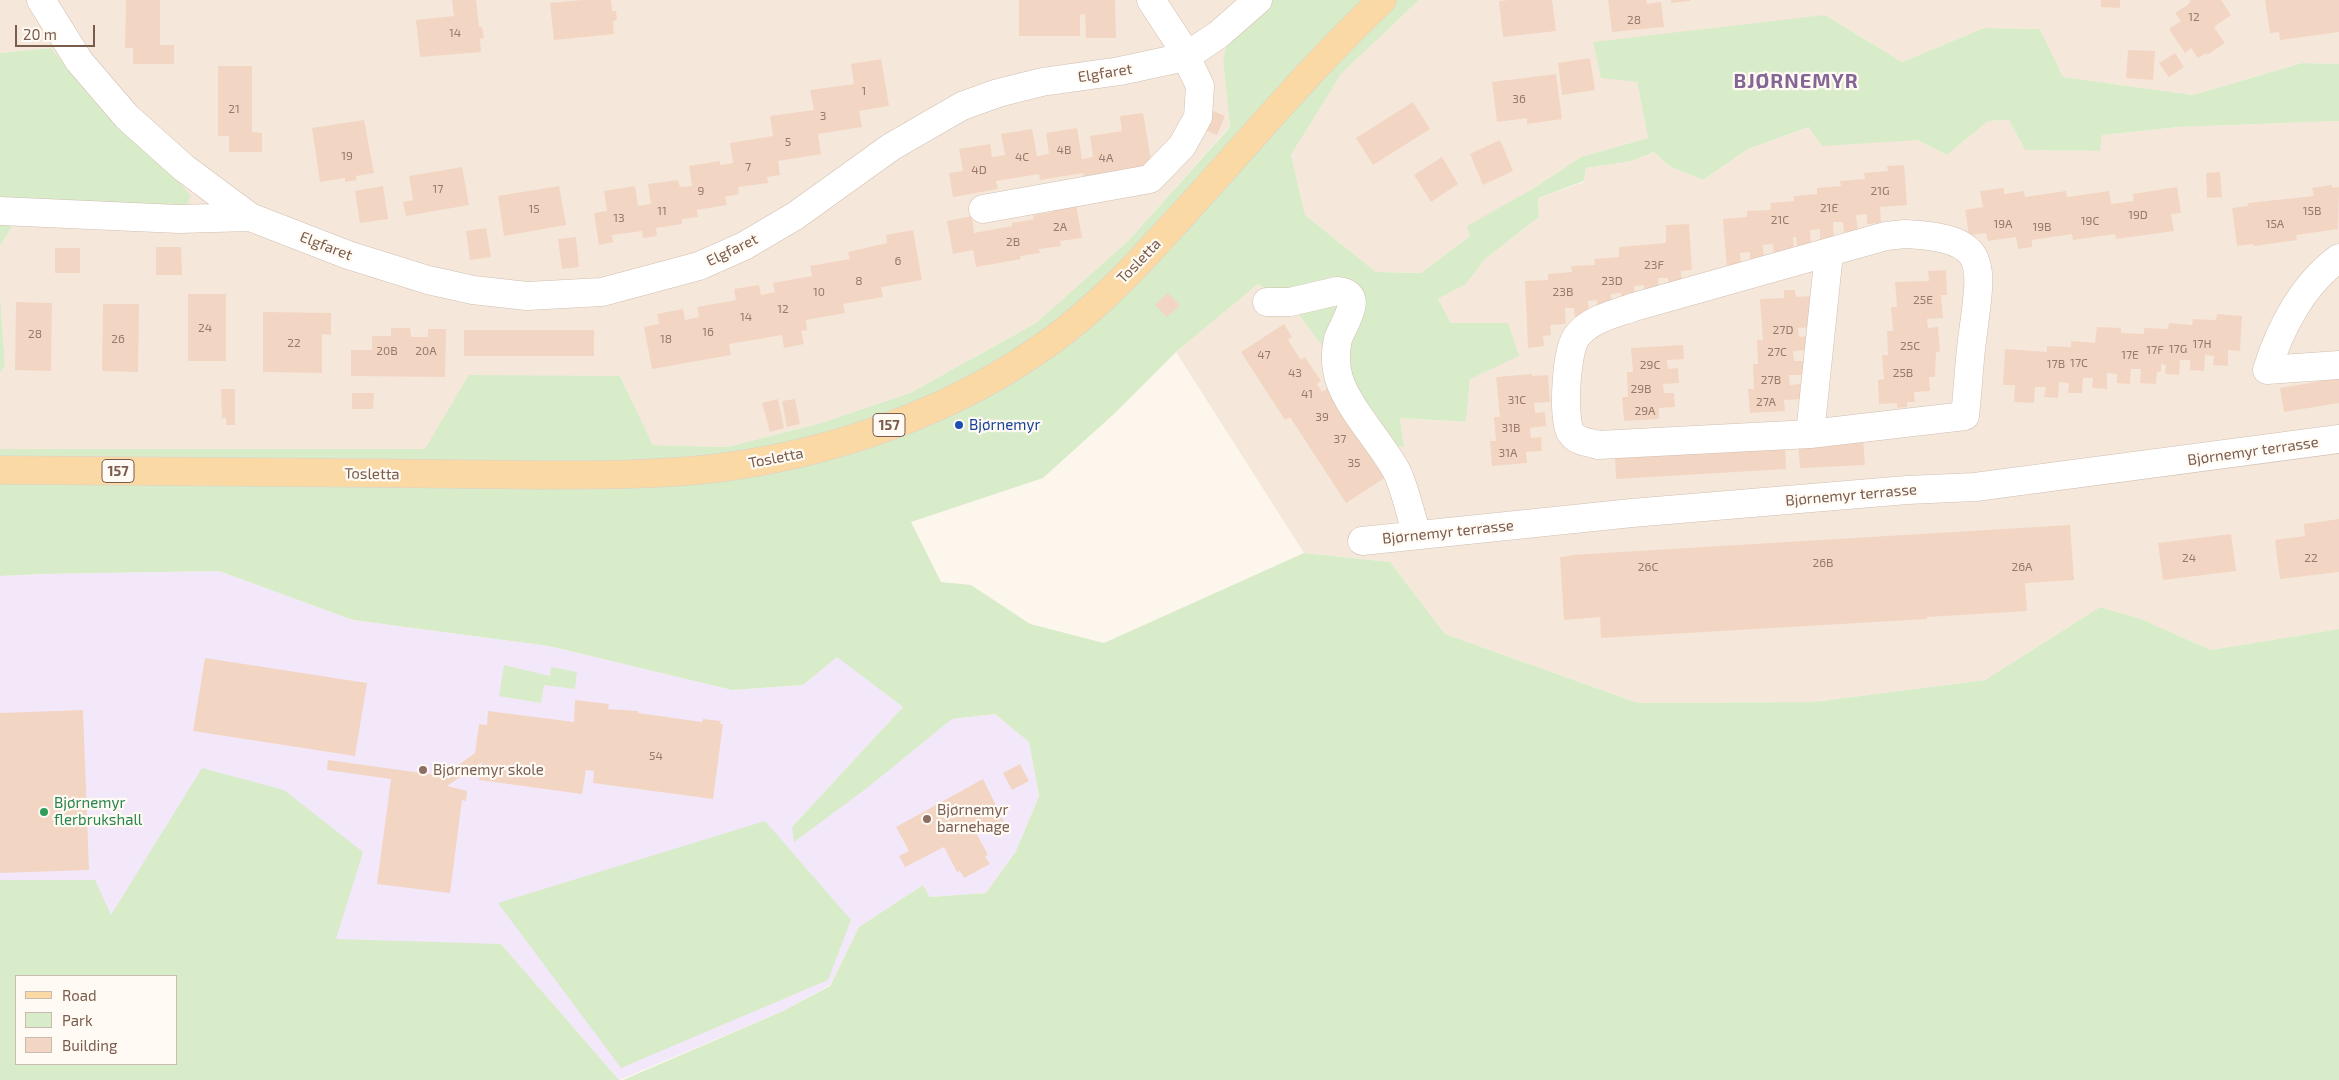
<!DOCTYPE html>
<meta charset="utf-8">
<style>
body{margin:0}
#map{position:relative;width:2339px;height:1080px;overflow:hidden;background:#fdf6ec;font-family:"Exo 2",sans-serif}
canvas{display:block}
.legend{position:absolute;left:15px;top:975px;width:162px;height:90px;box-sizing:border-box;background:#fffaf3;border:1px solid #cabbb1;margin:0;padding:6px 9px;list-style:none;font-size:15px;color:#7a5c4d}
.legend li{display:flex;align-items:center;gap:10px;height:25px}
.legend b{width:25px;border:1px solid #cabbb1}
.scale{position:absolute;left:15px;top:25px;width:80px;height:22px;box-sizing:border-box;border:2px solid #7a5c4d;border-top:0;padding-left:6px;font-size:15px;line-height:18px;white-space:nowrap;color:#7a5c4d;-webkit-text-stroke:4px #fffaf3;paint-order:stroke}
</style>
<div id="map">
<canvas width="2339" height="1080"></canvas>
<ul class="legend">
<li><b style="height:6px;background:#fbd9a5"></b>Road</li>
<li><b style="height:14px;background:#d8ecc9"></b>Park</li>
<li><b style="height:14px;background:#f3d5c3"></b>Building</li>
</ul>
<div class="scale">20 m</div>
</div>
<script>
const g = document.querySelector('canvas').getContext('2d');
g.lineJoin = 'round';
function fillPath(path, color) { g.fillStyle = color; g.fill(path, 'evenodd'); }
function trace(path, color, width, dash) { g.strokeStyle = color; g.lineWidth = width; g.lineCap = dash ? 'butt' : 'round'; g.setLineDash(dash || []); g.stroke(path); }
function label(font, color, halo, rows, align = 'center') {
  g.font = font + ' "Exo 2",sans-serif'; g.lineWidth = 4.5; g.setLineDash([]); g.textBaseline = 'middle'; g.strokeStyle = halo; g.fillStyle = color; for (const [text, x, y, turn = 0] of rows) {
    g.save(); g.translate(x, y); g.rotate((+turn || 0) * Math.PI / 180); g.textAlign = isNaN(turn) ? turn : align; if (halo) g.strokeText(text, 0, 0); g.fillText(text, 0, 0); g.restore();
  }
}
const residential = new Path2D(`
 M0 0H1240L1223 61 1230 126 1128 241 1036 323 910 393 821 423 727 447 653 445 620 376 426 449H0V373L5 366 0 293V246L26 201 177 180 94 101 51 48 0 53Z
 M1419 0H2339V64L2302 63 2193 95 2063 77 2040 29 1984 28 1902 62 1825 15 1637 82 1648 138 1581 157 1531 190 1421 273 1376 272 1305 215 1291 155 1341 74Z
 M2009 120 2025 150 2099 151 2102 135 2179 127 2339 121V629L2211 650 2141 619 2100 607 1985 680 1814 702 1638 703 1445 634 1390 562 1304 553 1176 352 1258 284 1296 311 1353 387 1404 447 1400 418 1466 422 1470 379 1508 323H1451L1438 299 1466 284 1485 259 1539 217 1538 198 1584 182 1586 168 1632 161 1655 152 1669 166 1703 180 1748 149 1810 127 1898 140H1917L1947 155 1988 121Z`);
const education = new Path2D(`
 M219 571 353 620 549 646 732 690 803 685 837 656 903 707 792 827 920 744 952 719 995 714 1029 742 1039 796 1016 851 986 893 930 897 923 885 859 927 830 985 781 1012 619 1080 501 944 193 957 0 880V576L42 574Z`);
const green = new Path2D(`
 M1240 0H1419L1341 74 1291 155 1305 215 1376 272 1421 273 1470 236 1467 226 1531 190 1581 157 1648 138 1637 82 1601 78 1593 42 1825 15 1902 62 1984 28 2040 29 2063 77 2193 95 2302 63 2339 64V121L2179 127 2102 135 2100 151 2025 150 2009 120 1988 121 1947 155 1917 140 1822 146 1809 127 1748 149 1703 180 1669 166 1654 152 1632 161 1586 168 1584 181 1538 198 1539 217 1485 259 1466 284 1438 299 1451 323H1508L1519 356 1470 379 1466 422 1400 418 1404 447 1389 445 1353 387 1296 311 1258 284 1176 352 1115 413 1043 478 911 522 941 582 971 585 1030 624 1104 643 1304 553 1390 562 1445 634 1638 703 1814 702 1985 680 2100 607 2141 619 2211 650 2339 629V1080H623L781 1012 830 986 859 927 923 885 930 897 986 893 1016 851 1039 796 1029 742 995 714 952 719 867 788 794 842 792 827 903 707 837 657 803 685 732 690 549 646 353 620 219 571 42 574 0 576V449H425L469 375 620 376 653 445 727 447 821 423 910 393 1036 323 1128 241 1230 127 1223 61 1237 3Z
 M51 48 94 101 177 180 191 196 186 207 27 201 0 246V53Z
 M0 293 5 366 0 373Z
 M504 665 550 676 551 667 577 672 575 689 544 685 541 703 499 696Z
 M202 768 284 790 363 852 336 939 501 944 619 1080H0V880H95L111 915ZM16 976H176V1064H16Z
 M765 821 851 920 828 980 621 1068 498 903Z`);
const building = new Path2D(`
 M126 0H160V45H174V64H133V48H125Z
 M452 0H476L479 27H482L484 38 480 39 481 52 420 57 416 20 454 16Z
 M582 0H611L612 11H616L617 20 613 21 614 34 554 40 550 3Z
 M1019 0H1115L1116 38H1086L1085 14 1080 15V36H1019Z
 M1509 0H1552L1556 31 1503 37 1499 1Z
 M1608 0H1646L1647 4 1661 2 1664 27 1612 32Z
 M1671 0H1690V1L1671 3Z
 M2101 0H2120V8L2101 7Z
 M2190 0H2221L2231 15 2214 27 2225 43 2207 55 2206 53 2198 58 2191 48 2185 53 2169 29 2181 21 2175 13 2189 4Z
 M2265 0H2339V32L2280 40 2279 32 2270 33Z
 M2128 50 2155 51 2153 80 2126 78Z
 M2175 53 2184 67 2169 77 2159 63Z
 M1590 58 1595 90 1562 95 1558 63Z
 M881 59 889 106 859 111 862 127 818 134 821 154 778 161 780 175 767 177 768 183 738 187 739 194 725 197 727 205 697 210 698 217 682 219V224L656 228 657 236 643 238 642 231 612 235 613 242 599 245 594 213 607 211 604 191 635 186 638 206 651 204 648 184 678 180 680 187 692 186 689 166 720 161V165L733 163 730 143 773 136 770 116 814 110 810 90 854 84 851 64Z
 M218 66H252V132L262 133V152H229V136H218Z
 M1556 74 1562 119 1527 124V118L1497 122 1492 82Z
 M1413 102 1430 129 1373 165 1356 138Z
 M1211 110 1225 116 1217 135 1203 129Z
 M1143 113 1152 166 1084 183 1083 173 1040 180 1039 174 996 181 998 189 953 197 949 173 963 171 959 149 990 144 992 157 1005 155 1001 134 1032 129 1037 156 1049 154 1046 133 1077 128 1082 159 1093 157 1090 136 1122 131 1120 116Z
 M364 120 374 173 356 176 357 180 345 182V178L320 182 312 128Z
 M1500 140 1513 171 1483 185 1470 154Z
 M1442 157 1458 184 1431 202 1414 175Z
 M1904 165 1907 205 1880 207 1881 223 1867 224V214L1856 215 1858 231 1844 232 1843 222H1833L1834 238 1820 239V229L1810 230 1811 245 1797 247 1796 237H1793L1794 255 1774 256 1773 244 1763 245 1764 261 1750 262V252L1740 253 1741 269 1727 270 1723 219 1747 217V211L1771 210 1770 203 1794 201V196L1817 194V188L1841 186 1840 181 1865 179 1864 173 1888 171 1887 166Z
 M462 167 469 205 406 216 403 202 413 200 409 176Z
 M2220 172 2222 197 2207 198 2206 173Z
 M2332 185V188L2339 187 2338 229 2296 235 2297 240 2254 246 2253 244 2237 246 2232 208 2248 206V203L2314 196 2312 188Z
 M383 186 388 219 360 223 355 191Z
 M559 186 566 225 504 236 498 196Z
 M2177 187 2181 213 2171 214 2174 231 2116 239 2115 234 2073 240 2072 234 2032 240V247L2018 249 2016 237 1988 241 1986 233 1969 235 1965 210 1983 207 1980 191 2004 188V194L2024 191 2025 197 2066 191 2067 197 2109 191 2111 204 2134 201 2133 194Z
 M1076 204 1082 238 1060 241 1061 246 1039 249 1040 253 1020 256 1021 259 976 267 973 250 953 254 947 221 972 216 974 233 1012 226V223L1034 219 1033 215 1053 212 1052 208Z
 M1689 224 1692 270 1681 271 1682 287 1669 288 1668 278H1658L1659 294 1645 295 1644 285 1634 286 1635 302 1621 303V293L1611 294 1612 309 1598 310 1597 300 1588 301 1589 316 1575 317 1574 308H1565L1566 324 1550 325 1551 335 1543 336 1544 346 1528 348 1525 281 1548 280V274L1572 272 1571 266 1595 265 1594 259 1619 257V247L1666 243V225Z
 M486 228 491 257 470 260 466 231Z
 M913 230 922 280 881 287 883 297 843 304 845 313 806 320 807 330 801 331 804 344 784 348 782 335 729 344 731 355 652 369 644 327 659 324 657 314 683 309 685 320 699 317 697 307 736 300 734 289 759 285 761 295 775 292 773 283 812 276 810 266 850 259 848 252 887 243 886 235Z
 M576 237 579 267 562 269 558 239Z
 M156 247H181L182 275H156Z
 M55 248H80V273H55Z
 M1946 270 1947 295H1941L1943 318 1927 319 1928 328 1938 327 1940 352H1936L1935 377H1929L1930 391 1914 392 1915 402H1907V407L1897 408V403L1879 404 1878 380 1884 379 1882 355H1888L1887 331H1893L1891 307H1897L1895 282 1929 281 1928 271Z
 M1784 290H1795L1796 297 1811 296 1813 327 1798 328 1799 337 1808 336 1809 350 1793 351 1794 361H1804L1805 375H1789L1790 385 1800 384 1801 399 1784 400 1785 411 1750 413 1748 389H1754L1753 364H1758L1757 340H1763L1760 299 1784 298Z
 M1168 293 1180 305 1167 317 1155 305Z
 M188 294H226V361H188Z
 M16 302 52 303 51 371 15 370Z
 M103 304H139L138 372 102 371Z
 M263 312 331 313V335L322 334V373L263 372Z
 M2217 314 2242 316 2240 351 2228 350V366L2213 365 2214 356 2205 355 2204 371 2190 370V360H2180L2179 375 2165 374 2166 365 2161 364V372H2157L2156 384 2140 383 2141 369H2131L2130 384 2117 383V374L2107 373V389L2092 388 2093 378H2083L2082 393H2068L2069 383 2059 382 2058 398 2044 397 2046 387H2035L2034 403 2014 402 2015 385H2003L2005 349 2047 352V346L2071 347V341L2095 343 2097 327 2121 328V333L2144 334V328L2168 329 2169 323 2192 325 2193 319 2216 320Z
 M1284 324 1292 337 1288 340 1301 360 1305 357 1321 381 1317 384 1322 392 1331 386 1376 465 1380 462 1389 475 1346 503 1290 417 1285 420 1241 352Z
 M391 328H410L411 337H428V329H446L445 377 351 376V350H372V336H391Z
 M464 330H594V356H464Z
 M1683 345 1684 359 1667 360 1668 369 1678 368 1679 383 1663 384 1664 393H1674L1675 407 1659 408V419L1624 421 1622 397H1628L1627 372H1633L1631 348Z
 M1532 374V376L1548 375 1550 402 1534 403 1535 413 1545 412 1546 426 1530 428 1531 438 1541 437 1542 451 1526 452 1527 463 1492 466 1490 441H1496L1494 417H1500L1496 377Z
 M2339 378V403L2284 412 2280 388Z
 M221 389H235V425H226V418H222Z
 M352 393H374L373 409H352Z
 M778 399 784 428 770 432 762 403Z
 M795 399 800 424 787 427 782 401Z
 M1863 439 1865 465 1800 468 1798 443Z
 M1785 444 1786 469 1616 479 1615 454Z
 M2339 519V572L2280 579 2275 540 2305 536 2304 524Z
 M2070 525 2074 580 2025 583 2027 611 1927 617V619L1601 638 1600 617 1564 620 1560 557 1571 556V555Z
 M2231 534 2236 571 2163 580 2158 543Z
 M205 658 367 683 355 756 193 731Z
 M575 700 609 704 608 709 638 711V713L702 722 703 719 721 721 720 724H723L713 799 593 783 594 771 586 770 582 794 479 780 482 762 447 786 467 791 466 801 462 800 450 893 377 884 391 779 327 770 328 760 443 776 475 753 479 724 487 725 488 711 574 722Z
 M83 710 89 870 0 873V713Z
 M1020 764 1029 781 1012 790 1003 773Z
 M983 779 1005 824 994 830 990 823 975 831 988 855 985 856 990 864 964 878 960 871 957 872 944 847 905 867 899 856 909 851 896 827Z`);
const minor = new Path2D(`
 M41 0 79 61 127 117 184 168 250 217 348 255 428 280 473 290 527 296 602 292 699 266 744 246 795 216 891 147 962 106 998 93 1042 82 1120 71 1185 57 1218 35 1258 0
 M983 209 1150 179 1182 146 1198 117 1200 86 1181 46 1151 0
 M0 211 179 219 250 217
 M1905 234C1990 238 1982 262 1973 333 1969 360 1968 389 1965 416L1810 434 1598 445C1588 442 1577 442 1571 433 1562 419 1566 349 1577 336 1590 319 1615 314 1634 307L1886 236Z
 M2339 258C2303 284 2280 328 2267 370L2339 365
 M1267 302H1290L1337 291C1367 293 1343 324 1338 339 1336 348 1335 360 1337 370 1342 403 1381 441 1397 472 1406 491 1410 514 1417 534
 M1810 434 1829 253
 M1362 541 1632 513 1907 490 1975 487 2339 439`);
const major = new Path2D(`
 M0 470C122 471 245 472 367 473 424 474 482 474 539 475 599 475 659 475 718 468 835 453 955 411 1051 341 1097 308 1137 265 1175 223 1243 149 1309 69 1382 0`);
const markers = [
 [959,425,5,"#1a4fb4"],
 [423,770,5,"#8d6e63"],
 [44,812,5,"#2e9e5b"],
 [927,819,5,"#8d6e63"]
];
const numberNames = [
 ["12",2194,17],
 ["28",1634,20],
 ["14",455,33],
 ["1",864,91],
 ["36",1519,99],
 ["21",234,109],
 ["3",823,116],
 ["5",788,142],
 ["4B",1064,150],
 ["19",347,156],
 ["4C",1022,157],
 ["4A",1106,158],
 ["7",748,167],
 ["4D",979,170],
 ["17",438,189],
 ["9",701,191],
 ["21G",1880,191],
 ["21E",1829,208],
 ["15",534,209],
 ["11",662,211],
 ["15B",2312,211],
 ["19D",2138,215],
 ["13",619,218],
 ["21C",1780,220],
 ["19C",2090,221],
 ["19A",2003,224],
 ["15A",2275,224],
 ["2A",1060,227],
 ["19B",2042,227],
 ["2B",1013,242],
 ["6",898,261],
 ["23F",1654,265],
 ["8",859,281],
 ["23D",1612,281],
 ["10",819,292],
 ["23B",1563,292],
 ["25E",1923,300],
 ["12",783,309],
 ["14",746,317],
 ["24",205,328],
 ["27D",1783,330],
 ["16",708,332],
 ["28",35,334],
 ["26",118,339],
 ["18",666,339],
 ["22",294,343],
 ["17H",2202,344],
 ["25C",1910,346],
 ["17G",2178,349],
 ["17F",2155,350],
 ["20B",387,351],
 ["20A",426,351],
 ["27C",1777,352],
 ["47",1264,355],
 ["17E",2130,355],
 ["17C",2079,363],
 ["17B",2056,364],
 ["29C",1650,365],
 ["43",1295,373],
 ["25B",1903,373],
 ["27B",1771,380],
 ["29B",1641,389],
 ["41",1307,394],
 ["31C",1517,400],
 ["27A",1766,402],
 ["29A",1645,411],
 ["39",1322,417],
 ["31B",1511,428],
 ["37",1340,439],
 ["31A",1508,453],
 ["35",1354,463],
 ["24",2189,558],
 ["22",2311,558],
 ["26B",1823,563],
 ["26C",1648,567],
 ["26A",2022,567],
 ["54",656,756]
];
const shields = [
 [889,425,32],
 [118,471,32]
];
const shieldNames = [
 ["157",889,425],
 ["157",118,471]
];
const streetNames = [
 ["Elgfaret",1105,73,-9],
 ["Elgfaret",326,246,21],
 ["Elgfaret",732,250,-26],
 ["Tosletta",1139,261,-46],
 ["Bjørnemyr terrasse",2253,451,-8],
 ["Tosletta",776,458,-11],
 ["Tosletta",372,474,1],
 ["Bjørnemyr terrasse",1851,495,-5],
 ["Bjørnemyr terrasse",1448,532,-6]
];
const transitNames = [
 ["Bjørnemyr",969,425]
];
const educationNames = [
 ["Bjørnemyr skole",433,770],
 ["Bjørnemyr",937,810],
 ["barnehage",937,827]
];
const leisureNames = [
 ["Bjørnemyr",54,803],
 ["flerbrukshall",54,820]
];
const districtNames = [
 ["BJØRNEMYR",1796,81]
];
fillPath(residential, '#f5e8da');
fillPath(education, '#f3e8fa');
fillPath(green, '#d8ecc9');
fillPath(building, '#f3d5c3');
trace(minor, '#d1beb0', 29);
trace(major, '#dad1cd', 29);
trace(minor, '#fff', 28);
trace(major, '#fbd9a5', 28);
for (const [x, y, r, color] of markers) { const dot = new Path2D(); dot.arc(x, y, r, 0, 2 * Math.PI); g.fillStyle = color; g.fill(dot); trace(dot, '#fffaf3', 2); }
label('12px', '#987a6a', null, numberNames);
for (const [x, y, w] of shields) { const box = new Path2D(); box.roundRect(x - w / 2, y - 11.5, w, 23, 4); g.fillStyle = '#fffaf3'; g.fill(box); trace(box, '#7a5c4d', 1); }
label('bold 14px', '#7a5c4d', null, shieldNames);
label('15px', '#7a5c4d', '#fffaf3', streetNames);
label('15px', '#164399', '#fffaf3', transitNames, 'left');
label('15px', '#785e54', '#fffaf3', educationNames, 'left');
label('15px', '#27864d', '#fffaf3', leisureNames, 'left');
g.letterSpacing = '1px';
label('bold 20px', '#846695', '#fffaf3', districtNames);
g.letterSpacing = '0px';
</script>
